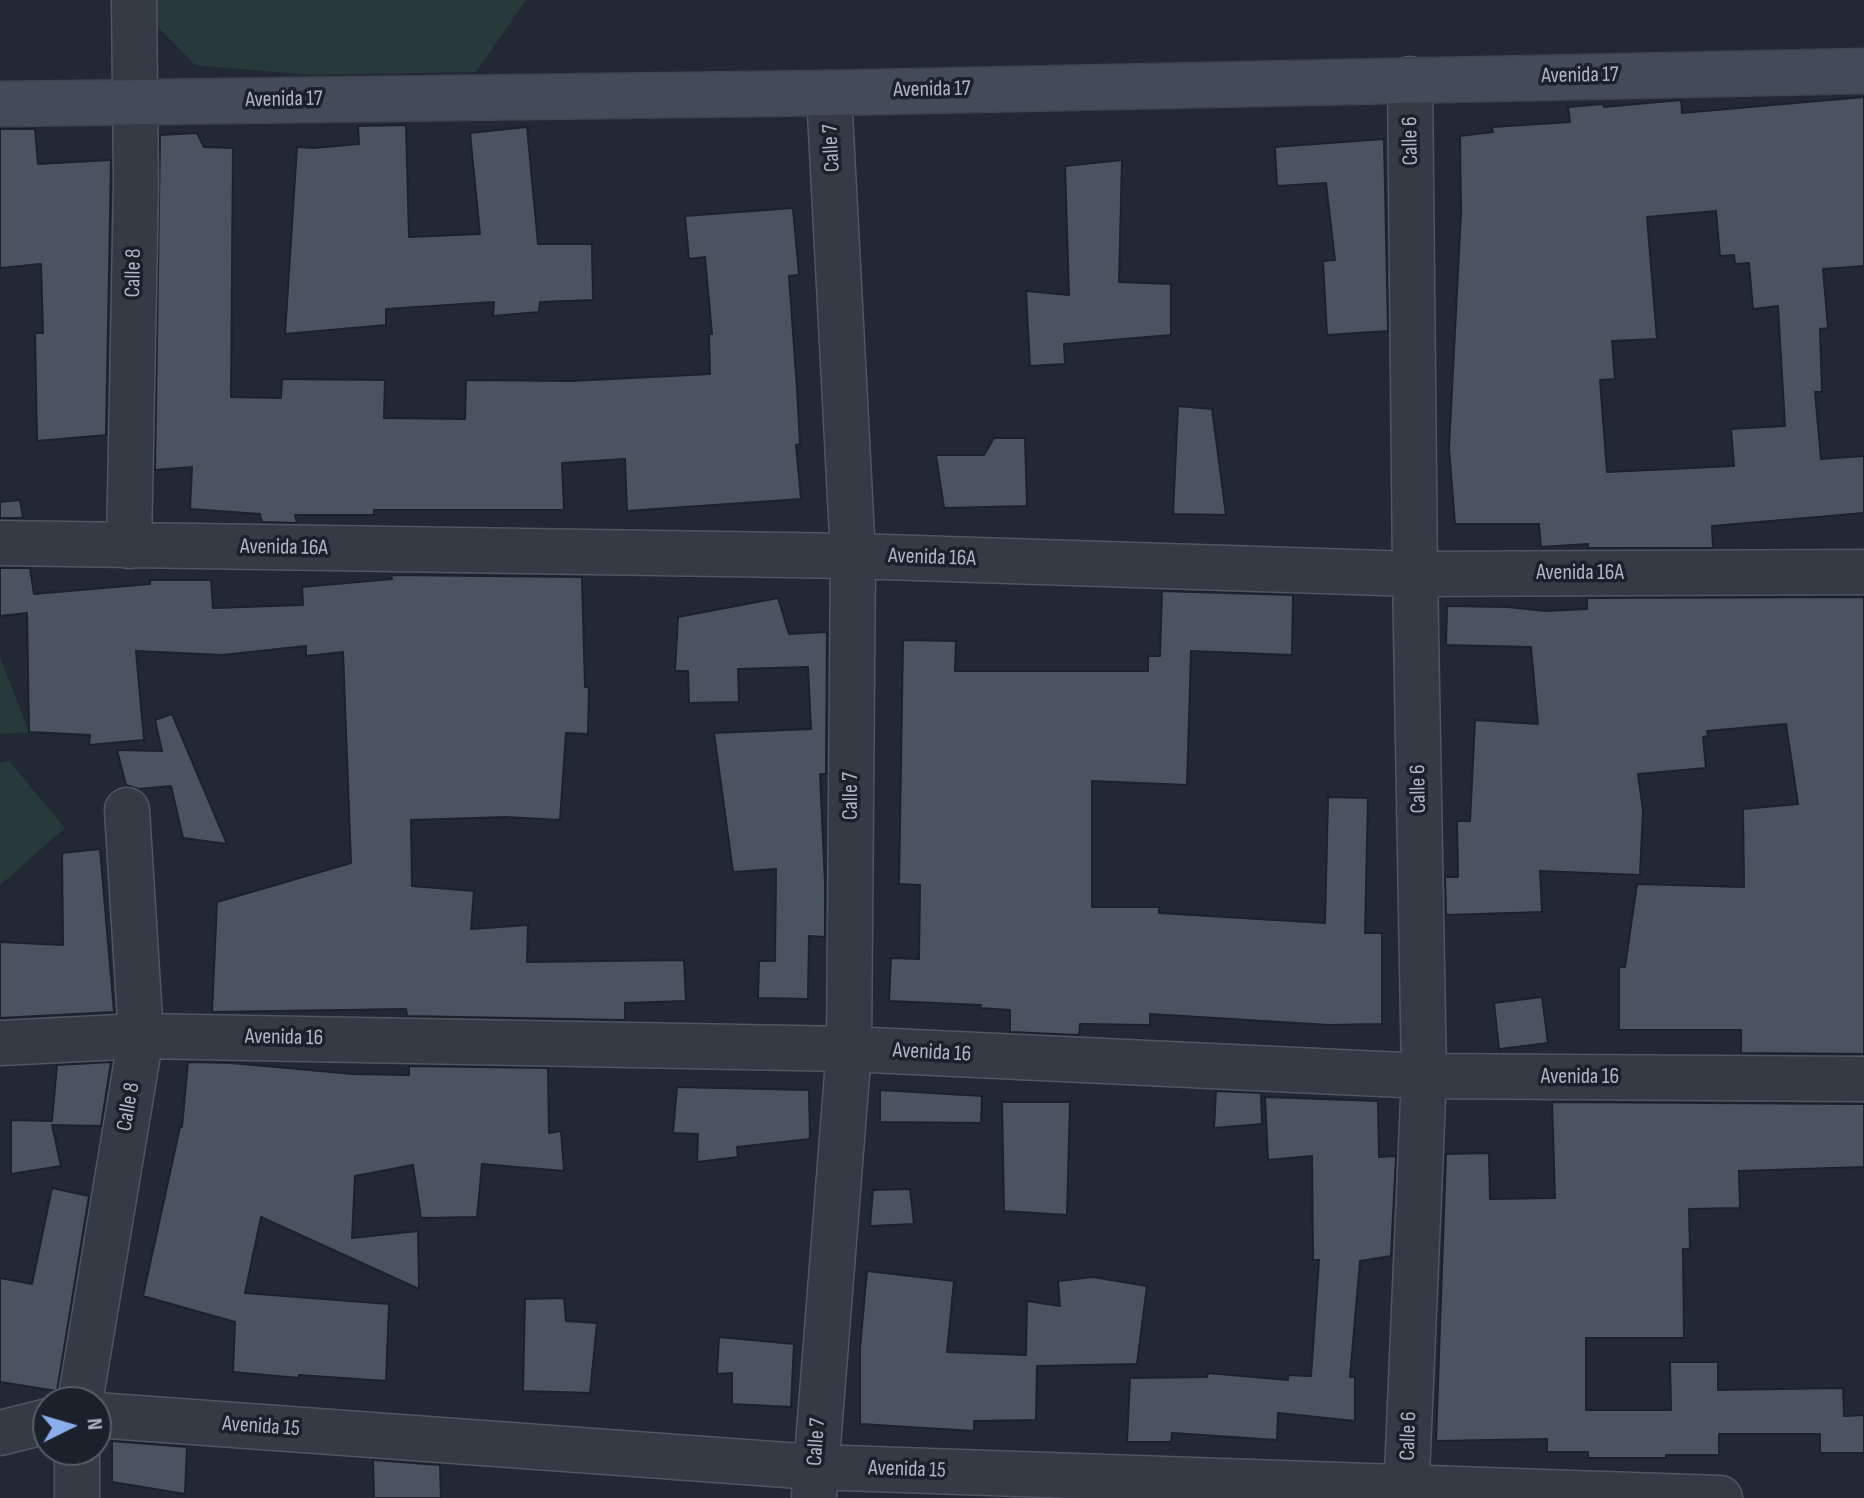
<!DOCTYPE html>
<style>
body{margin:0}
#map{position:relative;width:1864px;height:1498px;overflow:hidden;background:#222934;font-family:"Sofia Sans Condensed",sans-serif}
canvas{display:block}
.north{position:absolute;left:32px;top:1386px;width:80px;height:80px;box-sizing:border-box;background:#1a212a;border:2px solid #565d67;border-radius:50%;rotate:85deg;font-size:22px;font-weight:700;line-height:32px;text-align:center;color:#afb6c2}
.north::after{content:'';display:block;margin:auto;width:28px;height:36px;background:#8aaeec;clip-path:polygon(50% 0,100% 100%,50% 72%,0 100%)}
</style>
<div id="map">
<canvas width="1864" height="1498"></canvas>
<div class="north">N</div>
</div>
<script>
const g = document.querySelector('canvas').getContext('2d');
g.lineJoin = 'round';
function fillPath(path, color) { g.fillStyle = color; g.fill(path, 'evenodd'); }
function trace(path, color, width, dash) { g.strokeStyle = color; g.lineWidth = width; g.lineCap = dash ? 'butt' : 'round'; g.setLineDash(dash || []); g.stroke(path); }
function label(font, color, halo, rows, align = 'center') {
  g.font = font + ' "Sofia Sans Condensed",sans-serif'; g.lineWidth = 7; g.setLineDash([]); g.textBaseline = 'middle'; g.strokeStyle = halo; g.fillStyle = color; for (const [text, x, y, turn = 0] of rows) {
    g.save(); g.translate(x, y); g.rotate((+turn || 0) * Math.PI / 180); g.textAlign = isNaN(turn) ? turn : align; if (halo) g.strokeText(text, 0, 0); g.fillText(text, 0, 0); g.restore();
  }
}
const green = new Path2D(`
 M158 0H526L476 72 312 75 195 65 154 23Z
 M0 657 29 732 0 734Z
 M9 761 65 828 0 885V763Z`);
const building = new Path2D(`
 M1864 97V266L1823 269 1828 328 1820 329 1822 392H1815L1821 459 1864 456V513L1712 526 1713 548H1588V544L1541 547 1539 524H1455L1449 448 1461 213 1460 136 1493 132 1492 127 1570 122 1568 107 1603 104 1604 107 1681 100 1682 113ZM1716 211 1720 256 1734 255 1735 264 1749 263 1753 309 1778 306 1785 426 1731 429 1734 466 1607 472 1600 380 1615 379 1612 341 1657 339 1647 217Z
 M406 125 409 237 480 234 470 133 527 127 538 244H592L593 300 540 302 539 312 493 316 494 302 386 309V325L285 334 297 147 314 148 359 144 358 126Z
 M0 129H35L38 164 111 160 106 435 37 441 35 333H43L41 264 0 268Z
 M197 133 204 147 233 148 231 397 281 398 282 379 385 380 384 418 465 419 466 380 572 381 710 374 709 334H712L705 257 689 259 685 216 793 208 799 275 789 276 797 388 800 444 796 445 801 499 627 511 625 459 562 463 564 510H374V515H295L297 523 262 522 260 514 190 509 192 467 155 470 160 135Z
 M1384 139 1388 331 1327 335 1323 261 1335 260 1326 183 1277 186 1275 147Z
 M1122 160 1119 282 1171 284V335L1064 344 1065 364 1030 366 1026 291 1069 295 1065 166Z
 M1178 406 1212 409 1226 515 1173 514Z
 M994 438H1025L1027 506 944 508 936 455H984Z
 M20 500 23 518H0V502Z
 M0 568H30L34 594 150 584V580H211L213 608 303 605 302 587 392 579 391 575 582 577 585 687H589L588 734 566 733 560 820 506 817 411 820 412 886 474 891 471 929 528 925 527 962 684 960 686 1001 625 1003V1020L407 1016 406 1009 212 1012 217 902 351 863 343 652 306 656V646L222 655 136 651 144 740 89 745 90 735 29 732 27 613 0 616Z
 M1162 591 1293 595 1292 655 1191 651 1187 785 1092 781V907H1159V913L1325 923 1328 797 1368 798 1365 933H1382V1024L1329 1025 1150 1014V1025L1080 1024 1079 1035 1010 1032V1010L980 1008 981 1005 889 1001 891 958 919 959 920 885 899 884 903 640 956 641 955 671H1148V656H1160Z
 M1864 597V1054L1741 1053V1030H1619V967H1625L1637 884 1744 887 1743 809 1798 804 1786 724 1707 731 1708 736 1703 737 1706 768 1638 774 1643 810 1640 875 1540 871 1542 912 1446 915 1445 877H1458L1457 821H1470L1475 720 1538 724 1531 647 1446 645 1447 606 1508 607 1546 611 1587 609V598Z
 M778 598 789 634 827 632 826 774H820L825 883V937L809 936 808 999 758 998 759 961H775L776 869 733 872 714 733 811 729 808 667 738 669 739 702 689 703 688 671H675L678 617Z
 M172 714 227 844 183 838 171 786 139 789 126 785 117 750 162 751 155 720Z
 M100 849 114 1012 0 1018V942L63 945 62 853Z
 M1542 997 1548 1043 1499 1049 1494 1003Z
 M111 1062 101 1126 52 1125 61 1166 11 1174V1120L52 1121 57 1065Z
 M188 1062 231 1063 353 1074 409 1075V1066L548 1068 549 1133 561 1131 564 1171 482 1164 477 1217 421 1218 413 1165 355 1176 352 1238 418 1231 419 1289 261 1217 245 1293 389 1304 386 1381 299 1375V1378L233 1372 235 1322 143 1296 180 1127H182Z
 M677 1087 809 1090 810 1139 737 1147 738 1157 697 1162 698 1134 673 1133Z
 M880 1090 982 1096 981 1123 880 1122Z
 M1216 1091 1261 1093 1262 1124 1214 1128Z
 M1265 1097 1378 1101 1379 1157 1396 1156 1391 1256 1360 1261 1350 1377H1355V1421L1278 1413 1277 1440 1172 1433 1171 1442H1127L1130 1378 1207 1377 1208 1373 1288 1380V1375L1311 1376 1319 1260H1313L1312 1156 1268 1160Z
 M1002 1102H1070L1067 1215 1004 1211Z
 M1552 1102 1864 1104V1167L1739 1171 1740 1208 1689 1209 1690 1249H1683L1684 1338H1586V1410H1671L1670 1362H1718V1390L1843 1388 1844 1416 1864 1415V1453H1820V1434H1719V1455H1666V1458H1588V1452H1547V1439L1436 1441 1446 1154 1489 1153 1490 1199 1555 1198Z
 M52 1188 89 1196 57 1391 0 1382V1278L32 1284Z
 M910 1189 914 1224 870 1226 873 1190Z
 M867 1271 954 1281 947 1352 1026 1355 1027 1301 1060 1306 1058 1281 1093 1277 1147 1286 1137 1364 1037 1366 1036 1420 974 1421V1431L860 1424V1348Z
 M564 1298 566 1321 597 1323 590 1393 523 1391 525 1299Z
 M719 1337 794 1344 791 1407 732 1404V1373L717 1374Z
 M112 1441 187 1447 185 1494 112 1482Z
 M373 1460 440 1465 441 1498H374Z`);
const minor = new Path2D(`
 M0 543 853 556 1415 574 1864 572
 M129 546 136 184 134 0
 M0 1043 141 1036 849 1049 1424 1076 1864 1079
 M80 1402 141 1036 127 810
 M96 1415 814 1467 1720 1498
 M0 1433 48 1421
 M814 1496 849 1049 853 556 829 93
 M77 1498V1450
 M1406 1498 1424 1076 1415 574 1410 79`);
const secondary = new Path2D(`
 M0 104 829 93 1864 71`);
const streetNames = [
 ["Avenida 17",1580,76,-1],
 ["Avenida 17",932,90,-1],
 ["Avenida 17",284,100,-1],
 ["Calle 6",1411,141,-91],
 ["Calle 7",832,148,-93],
 ["Calle 8",134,273,-89],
 ["Avenida 16A",284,548,1],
 ["Avenida 16A",932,558,2],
 ["Avenida 16A",1580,573],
 ["Calle 6",1419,789,-91],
 ["Calle 7",851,796,-90],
 ["Avenida 16",284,1038,1],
 ["Avenida 16",932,1053,3],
 ["Avenida 16",1580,1077],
 ["Calle 8",129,1107,-80],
 ["Avenida 15",261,1427,4],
 ["Calle 6",1409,1436,-88],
 ["Calle 7",817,1442,-86],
 ["Avenida 15",907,1470,2]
];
fillPath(green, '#28393a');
fillPath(building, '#4a5360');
trace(building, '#1c222c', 2);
trace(minor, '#4f5660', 47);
trace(secondary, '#3e444f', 47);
trace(minor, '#353b45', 44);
trace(secondary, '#434b58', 44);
label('22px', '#afb6c2', '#1a212a', streetNames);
</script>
